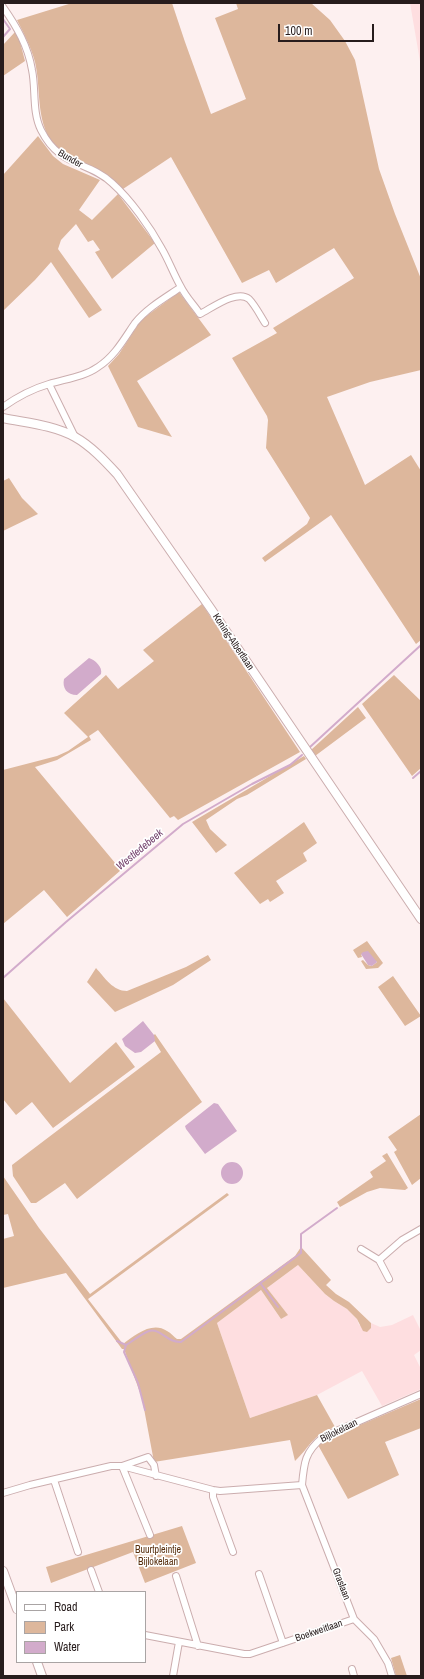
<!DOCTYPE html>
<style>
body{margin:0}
#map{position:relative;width:424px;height:1679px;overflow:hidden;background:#fdf0f0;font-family:"Archivo Narrow",sans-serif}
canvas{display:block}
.frame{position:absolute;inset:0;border:4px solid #271c1c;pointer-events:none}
.legend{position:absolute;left:16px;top:1591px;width:130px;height:72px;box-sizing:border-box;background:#fff;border:1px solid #a9a4a4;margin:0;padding:5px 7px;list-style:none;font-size:12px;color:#271c1c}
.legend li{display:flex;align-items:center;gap:8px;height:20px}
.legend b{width:20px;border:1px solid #a9a4a4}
.scale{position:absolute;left:278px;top:24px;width:96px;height:18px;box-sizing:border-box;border:2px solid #271c1c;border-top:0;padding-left:5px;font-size:12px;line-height:14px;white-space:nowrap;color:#271c1c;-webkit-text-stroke:3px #fff;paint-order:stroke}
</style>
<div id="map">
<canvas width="424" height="1679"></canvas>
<div class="frame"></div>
<ul class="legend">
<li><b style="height:5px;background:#fff"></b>Road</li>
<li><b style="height:11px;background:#ddb79c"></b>Park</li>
<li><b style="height:11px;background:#d2abcb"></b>Water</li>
</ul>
<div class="scale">100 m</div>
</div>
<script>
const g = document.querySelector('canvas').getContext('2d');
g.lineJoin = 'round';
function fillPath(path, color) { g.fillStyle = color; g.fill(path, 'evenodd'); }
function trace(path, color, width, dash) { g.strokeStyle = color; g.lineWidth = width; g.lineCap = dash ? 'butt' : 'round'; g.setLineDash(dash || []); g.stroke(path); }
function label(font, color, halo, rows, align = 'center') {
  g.font = font + ' "Archivo Narrow",sans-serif'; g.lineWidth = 3.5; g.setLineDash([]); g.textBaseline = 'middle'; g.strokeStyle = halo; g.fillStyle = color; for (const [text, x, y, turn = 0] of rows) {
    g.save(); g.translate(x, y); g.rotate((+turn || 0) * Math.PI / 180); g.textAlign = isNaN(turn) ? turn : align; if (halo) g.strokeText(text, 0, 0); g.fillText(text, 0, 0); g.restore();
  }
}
const built = new Path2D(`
 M410 3H421V67Z
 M298 1265 325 1294 334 1301 347 1309 357 1319 359 1325 371 1328V1323L380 1327 392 1325 413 1315 421 1331V1350L414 1355 421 1369V1389L382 1406 362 1371 317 1395 250 1418 217 1323 261 1290 281 1319 287 1315 267 1288Z`);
const green = new Path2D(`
 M72 3H172L185 42 211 114 246 99 215 18 238 9 236 3H311L330 20 345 41 355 60 379 169 395 214 421 279V370L370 382 327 397 365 485 411 455 421 471V640L416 644 331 515 265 562 262 558 307 524 310 518 266 448 268 420 267 416 232 358 277 333 273 328 354 278 334 248 276 283 269 270 242 283 171 157 123 189C117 183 111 177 104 173 89 164 70 161 58 149 34 125 42 92 35 62 31 47 24 34 17 20Z
 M15 32 20 42 25 61 3 76V45Z
 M38 136 53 156 63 164 100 180 79 210 92 220 118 194 155 243 112 279 95 252 100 250 93 240 88 242 76 224 61 240 58 249 102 310 89 318 51 262 35 280 3 311V175Z
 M179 292 211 335 137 381 172 437 138 427 108 366 119 354 141 320Z
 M9 478 22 498 38 514 3 531V481Z
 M202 604 300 752 178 820 174 816 170 818 98 730 89 736 91 740 57 760 35 767 121 870 67 917 44 890 3 924V770L57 756 68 751 88 737 64 713 106 675 118 689 154 661 143 650Z
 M394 675 421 701V768L412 776 362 704Z
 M358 707 366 718 315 756 311 750Z
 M304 756 306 759 247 795 237 799 206 820 210 829 227 845 216 853 192 822Z
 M304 822 317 843 303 853 307 861 276 881 284 893 270 902 268 899 260 904 234 873Z
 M367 941 383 963 378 968 366 969 361 961 363 960 368 965 372 966 377 962 361 954 362 957 358 958 353 950Z
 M208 955 211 960 173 985 115 1012 87 982 96 968C105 978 113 991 127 991L186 967Z
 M393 976 421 1016 405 1026 378 987Z
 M3 998 70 1083 116 1042 135 1067 53 1128 32 1102 16 1115 3 1099Z
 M155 1034 202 1102 77 1199 65 1183 36 1203H31L13 1176 12 1165 161 1052 152 1037Z
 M421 1114V1178L412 1185 394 1152 397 1150 388 1137Z
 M387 1153 408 1188 405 1190 380 1188 367 1192 340 1207 337 1202 373 1177 370 1172 386 1161 382 1156Z
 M3 1176 39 1228 90 1294 227 1193 229 1195 88 1299 123 1344C135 1335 152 1321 167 1331 171 1333 174 1337 177 1339H181L295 1256 301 1247 331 1280 326 1285 336 1294 349 1302 371 1323V1328L367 1332 363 1331 357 1319 347 1309 334 1301 325 1294 298 1265 267 1288 288 1315 281 1319 261 1290 217 1323 250 1418 317 1395 335 1427C311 1436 311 1446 295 1461L290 1440 154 1462 142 1398 124 1349H122L66 1273 3 1288V1239L14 1236 8 1214 3 1215Z
 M421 1399V1428L385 1442 399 1475 348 1499 318 1445 327 1439Z
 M182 1526 196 1563 145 1583 133 1552 51 1583 46 1567Z
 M400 1655 407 1676H396L391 1658Z`);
const water = new Path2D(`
 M89 658C95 660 103 667 101 674L77 695C67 695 62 688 64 679Z
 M368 951 377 962 372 966 368 965 361 954 363 952Z
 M143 1021 154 1035 155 1041 141 1052 135 1053 125 1046 122 1039Z
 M214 1103 218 1104 237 1131 205 1154 186 1129 185 1126Z
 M221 1173a11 11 0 1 1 22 0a11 11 0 1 1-22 0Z`);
const stream = new Path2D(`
 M3 19 10 29 3 37
 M310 747 421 645
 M413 778 421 771
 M3 978 66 922 183 824 252 784 290 765 302 755
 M261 1284 278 1307
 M117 1341 126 1345
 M145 1410 138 1383 124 1352 126 1345C133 1341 141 1334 149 1331 161 1328 167 1343 181 1342L301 1253V1234L337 1208`);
const street = new Path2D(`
 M3 7C17 27 28 46 32 70 36 89 32 112 41 130 60 168 87 160 112 183 131 200 150 227 162 249 169 261 174 275 181 287 186 297 194 305 200 314 212 308 237 289 249 299 255 305 260 315 265 323
 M49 384 75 437
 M3 407C17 397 32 389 49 384 65 379 84 377 98 367 115 356 124 339 135 323 147 308 165 298 181 287
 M361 1249 379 1260 389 1279
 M379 1260 402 1240 421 1229
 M54 1480 78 1552
 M213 1490V1497L233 1552
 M3 1493 30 1485 111 1466H122L213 1490 220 1491 302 1485
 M150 1535 122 1466 148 1457 154 1465 156 1476
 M91 1570 99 1592
 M259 1574 283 1643
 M176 1576 198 1646
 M145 1635 244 1654H250L354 1619
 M352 1669 354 1676
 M173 1676 179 1642
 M392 1676 388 1663 374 1639 354 1619 302 1485C304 1462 305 1452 323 1437L421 1394`);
const secondary = new Path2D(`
 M3 418C27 423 53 425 75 437 91 446 105 461 117 474L211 609 421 919
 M3 1571 17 1609
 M37 1662 42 1676`);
const streetNames = [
 ["Bunder",70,159,30],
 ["Koning-Albertlaan",233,642,56],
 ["Bijlokelaan",339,1431,-26],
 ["Graslaan",341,1584,69],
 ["Boekweitlaan",319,1631,-19]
];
const parkNames = [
 ["Buurtpleintje",158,1550],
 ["Bijlokelaan",158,1562]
];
const waterNames = [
 ["Westledebeek",140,850,-40]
];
fillPath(built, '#fedee0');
fillPath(green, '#ddb79c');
fillPath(water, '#d2abcb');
trace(stream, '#d2abcb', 2);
trace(street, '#cbadae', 8);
trace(secondary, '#cbadae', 10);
trace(street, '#fff', 6);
trace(secondary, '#fff', 8);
label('10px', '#271c1c', '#fff', streetNames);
label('10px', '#572f0e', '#fff', parkNames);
label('italic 11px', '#74426d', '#fff', waterNames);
</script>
